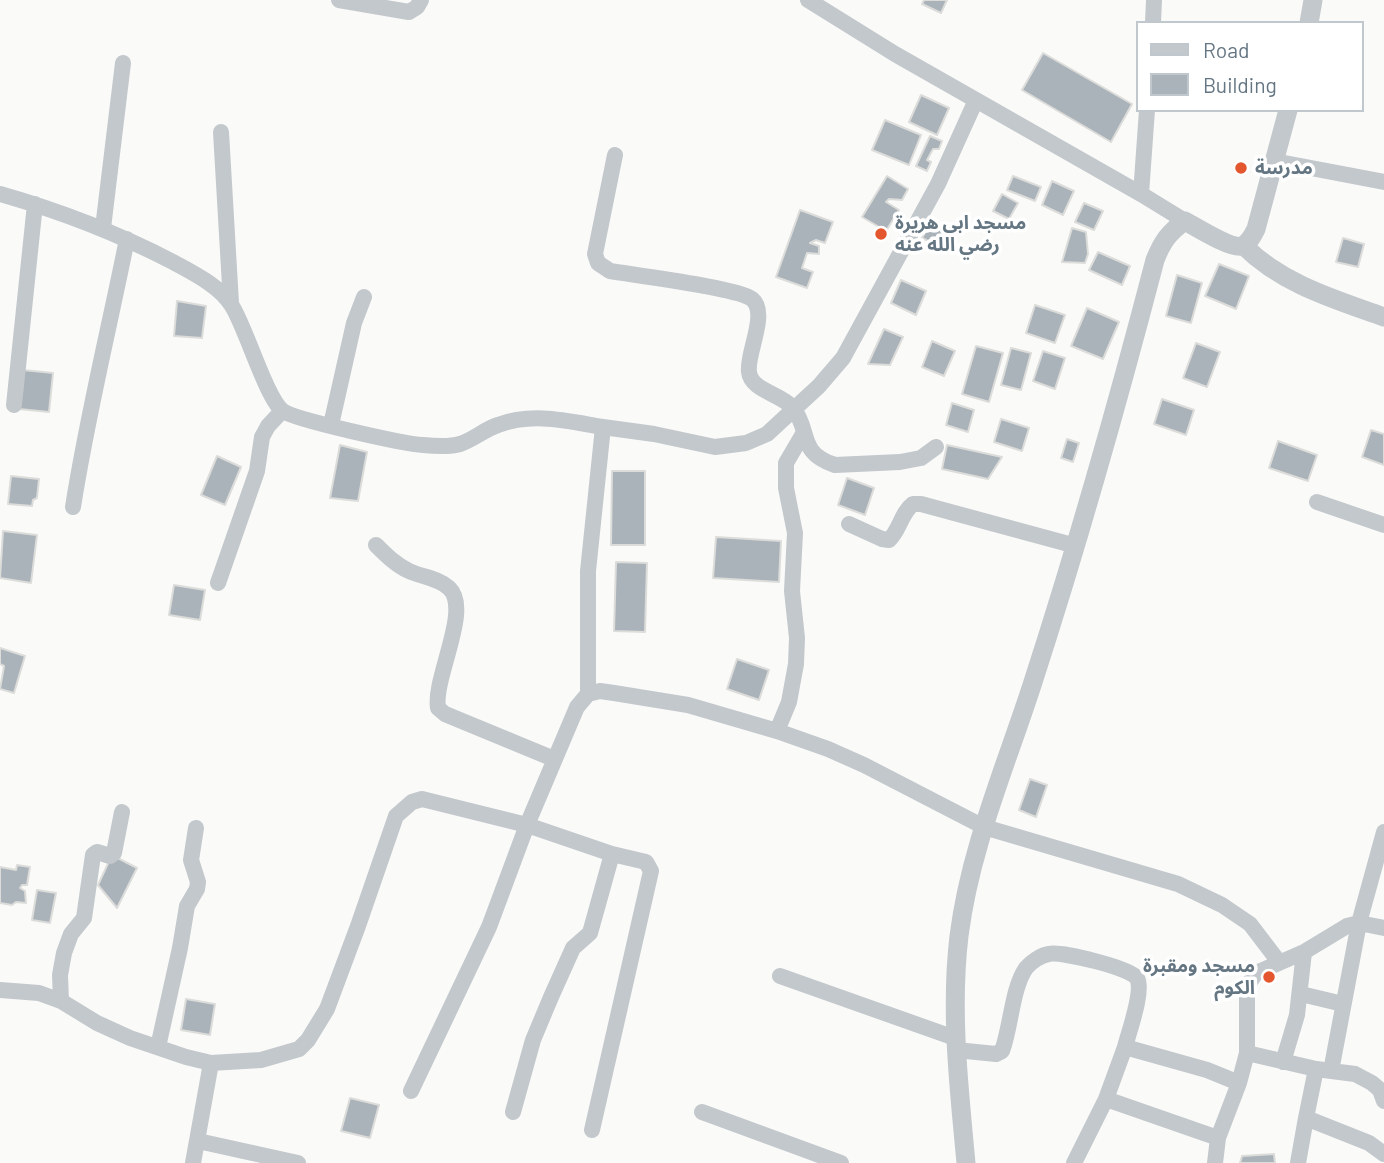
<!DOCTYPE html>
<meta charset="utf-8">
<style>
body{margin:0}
#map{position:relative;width:1384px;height:1163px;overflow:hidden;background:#fafaf8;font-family:Barlow,sans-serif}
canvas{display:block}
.legend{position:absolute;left:1136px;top:21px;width:228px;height:91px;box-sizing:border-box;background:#fff;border:2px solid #c1c8cd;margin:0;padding:9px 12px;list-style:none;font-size:21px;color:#657683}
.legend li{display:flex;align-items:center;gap:14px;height:35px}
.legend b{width:35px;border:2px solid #c1c8cd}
</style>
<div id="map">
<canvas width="1384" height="1163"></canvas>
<ul class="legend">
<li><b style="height:9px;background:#c3c8cc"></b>Road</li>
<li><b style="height:19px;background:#aab3b9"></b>Building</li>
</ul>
</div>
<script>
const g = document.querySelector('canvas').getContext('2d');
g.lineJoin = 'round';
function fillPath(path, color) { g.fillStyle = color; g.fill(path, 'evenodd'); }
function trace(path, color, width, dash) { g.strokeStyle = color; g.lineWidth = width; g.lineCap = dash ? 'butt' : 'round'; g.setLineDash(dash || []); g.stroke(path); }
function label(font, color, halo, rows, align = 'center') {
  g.font = font + ' Barlow,"Noto Sans Arabic",sans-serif'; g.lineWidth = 7; g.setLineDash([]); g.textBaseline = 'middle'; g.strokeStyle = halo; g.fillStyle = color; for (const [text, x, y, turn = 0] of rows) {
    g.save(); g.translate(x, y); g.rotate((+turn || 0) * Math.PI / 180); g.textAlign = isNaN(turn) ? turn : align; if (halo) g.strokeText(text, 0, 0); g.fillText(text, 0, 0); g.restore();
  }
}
const building = new Path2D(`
 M924 0H947L941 13 922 4Z
 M1043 53 1132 104 1111 142 1022 90Z
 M921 95 949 108 937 135 909 122Z
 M885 120 921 135 909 165 872 150Z
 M930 136 942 141 939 149H933L927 160 931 162 927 171 916 166Z
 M887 176 908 189 902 200 889 199 886 202 899 210 886 231 862 217Z
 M1013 176 1041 187 1035 201 1007 190Z
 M1052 181 1074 191 1063 215 1042 205Z
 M1002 194 1018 203 1009 219 993 211Z
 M1084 203 1103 211 1094 230 1075 222Z
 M800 210 833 222 825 243 816 240 810 243 819 246V254L807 253 802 268 813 272 807 288 776 277Z
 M932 220 950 230 940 247 922 238Z
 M1072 228 1086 232 1088 254 1085 263 1062 262Z
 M1343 238 1364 244 1358 267 1336 262Z
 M1098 252 1130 266 1122 285 1089 270Z
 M1219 264 1249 276 1236 309 1205 296Z
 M1177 275 1202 283 1191 323 1166 316Z
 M901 280 926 291 916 315 891 303Z
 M177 301 206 306 202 338 174 336Z
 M1035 305 1065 315 1055 343 1026 333Z
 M1087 308 1119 322 1103 359 1071 346Z
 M884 329 903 337 890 365 868 364Z
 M932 341 955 351 944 376 922 367Z
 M1196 343 1220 352 1207 387 1183 378Z
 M976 346 1003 353 989 402 962 394Z
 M1011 348 1031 353 1021 390 1001 385Z
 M1043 351 1065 358 1055 389 1033 381Z
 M23 370 53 373 49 412 19 409Z
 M1162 399 1194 410 1186 435 1154 424Z
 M952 403 974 410 968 432 946 425Z
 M1001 419 1029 428 1022 451 994 442Z
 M1371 430 1384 434V465L1362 457Z
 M1067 439 1079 443 1073 462 1061 458Z
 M1278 441 1317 455 1308 481 1269 468Z
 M340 445 367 452 358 501 330 498Z
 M947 445 1002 457 988 479 942 469Z
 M217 456 241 467 225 505 201 495Z
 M612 471H645V545H611Z
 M11 476 39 479 37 498 33 500 32 506 8 504Z
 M847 478 874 488 865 515 838 505Z
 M3 531 37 535 31 583 0 578Z
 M716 537 781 541 779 582 713 578Z
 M616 562 647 563 645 632 614 631Z
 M174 585 205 590 200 620 169 615Z
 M0 648 25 656 14 693 0 689 4 666 0 664Z
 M737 659 769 670 759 700 727 689Z
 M1030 779 1047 785 1036 817 1019 810Z
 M112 855 137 868 117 908 98 885Z
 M17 865 30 867 27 885H22L20 888 25 891 26 903 16 902 12 905 0 903V867L16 870Z
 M37 890 56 893 50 923 32 920Z
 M186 999 215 1004 210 1035 181 1030Z
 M350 1098 379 1105 370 1138 341 1131Z
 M1274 1154 1275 1163H1240L1242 1156Z`);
const minor = new Path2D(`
 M339 0 409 12 417 7 421 0
 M808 0 895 54 1141 194 1185 221
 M1153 23 1154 0
 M221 132 231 303
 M615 155 595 254 598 263 610 271C634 275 738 288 752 299 769 313 746 354 749 372 751 391 782 394 793 408 811 430 797 453 835 465L900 462 921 458 936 447
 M1274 161 1384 182
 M0 194C60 211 117 233 173 262 193 273 220 286 232 306 246 328 267 400 283 411 296 420 404 444 423 445 433 446 450 447 460 444 473 440 485 429 498 425 533 412 567 421 603 427L588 571V694L600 691 614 693 688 705 777 731 828 749 864 765 984 827 1178 884 1222 905 1250 924 1279 962
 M1141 194 1147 110
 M103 228 123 63
 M14 405 35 204
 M331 425 354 323 364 297
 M603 427 654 434 715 447 746 443 767 434 819 386 843 358 938 184 976 100
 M1317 502 1384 525
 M73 507C87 417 109 329 127 239
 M849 524 882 539 889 540C900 530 901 513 913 504H921L1076 546
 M376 545C386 555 396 565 409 571 422 577 438 578 449 588 472 609 433 678 438 708L445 714 554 759
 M218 583 257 471 262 437 268 426 282 411
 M777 731 789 702 796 664 797 638 792 591 795 533 786 488V463L803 434
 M780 976 955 1038
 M0 990 39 993 61 1001 97 1023 130 1038 186 1057 211 1063 261 1060 299 1049 308 1040 327 1009 358 926 396 816 412 802 422 799 527 825 577 707 588 694
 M1301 994 1343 1004
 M61 1001 60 975 64 953 71 934 84 918 93 855 97 852 110 856 114 853 122 812
 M158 1047 180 948 187 906 197 889 198 882 191 860 196 828
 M956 1050 996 1054 1002 1051C1011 1027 1012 988 1026 968 1031 962 1041 955 1049 954 1061 951 1131 968 1137 978 1144 991 1129 1031 1125 1047
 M1247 1053 1316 1069 1355 1074 1372 1083 1380 1090 1384 1101
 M1283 1062 1297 1015 1304 952
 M1316 1069 1306 1118 1369 1143 1384 1154
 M1331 1071 1359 923 1384 832
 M411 1091 489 927 527 825 612 854 646 862 651 871 592 1130
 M1106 1099 1218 1138 1215 1163
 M513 1112 533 1040 551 997 573 948 590 933 612 854
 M702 1112 841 1163
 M1218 1138 1239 1083 1247 1053V986L1256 973 1304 952 1347 926 1359 923 1384 928
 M198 1141 298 1163
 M193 1163 211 1063
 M1074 1163 1106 1099 1125 1047 1207 1070 1239 1083
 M1298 1163 1306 1118`);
const tertiary = new Path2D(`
 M1309 23 1313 0
 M1244 246C1282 284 1334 299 1384 317
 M966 1163C959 1087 950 1012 959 936 970 848 1006 766 1033 682 1078 543 1118 402 1155 260 1162 242 1169 232 1185 221 1196 227 1231 249 1242 246 1249 243 1253 235 1256 229L1288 110`);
const markers = [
 [1241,168,7,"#e4572e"],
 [881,234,7,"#e4572e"],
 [1269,977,7,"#e4572e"]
];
const poiNames = [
 ["مدرسة",1255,168],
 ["مسجد ابي هريرة",895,223],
 ["رضي الله عنه",895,245],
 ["مسجد ومقبرة",1255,966,"right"],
 ["الكوم",1255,988,"right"]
];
fillPath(building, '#aab3b9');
trace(building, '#dcdcda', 2);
trace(minor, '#c3c8cc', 16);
trace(tertiary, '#c3c8cc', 19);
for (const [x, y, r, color] of markers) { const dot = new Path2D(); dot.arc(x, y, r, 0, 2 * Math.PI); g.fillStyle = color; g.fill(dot); trace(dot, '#fff', 2.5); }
label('bold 19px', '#657683', '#fff', poiNames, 'left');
</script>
